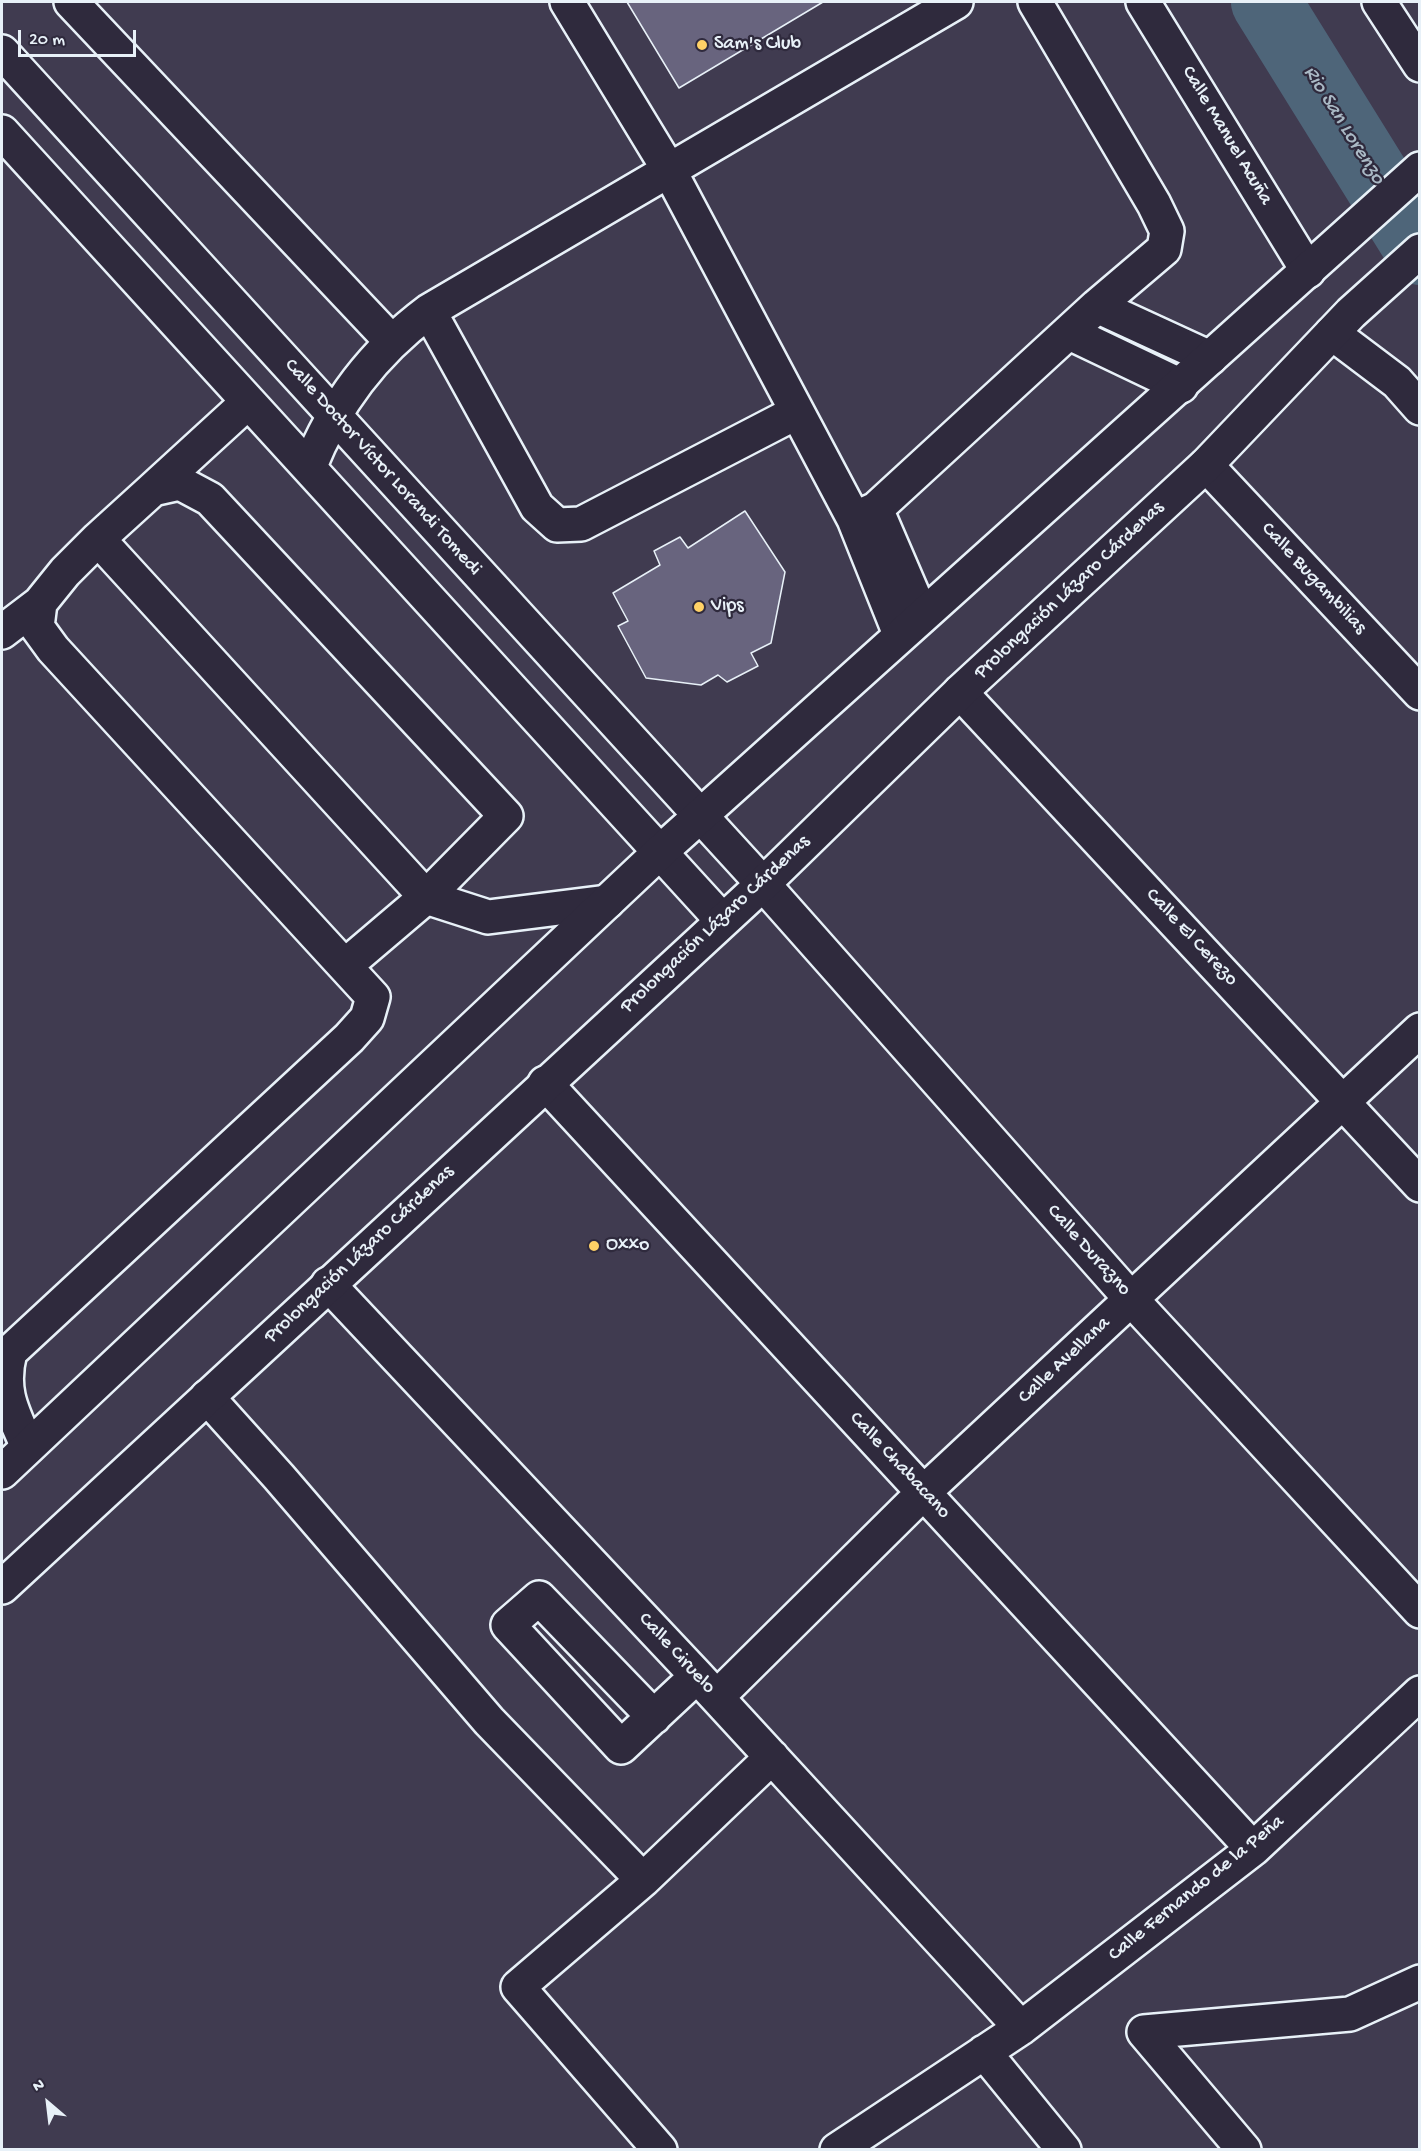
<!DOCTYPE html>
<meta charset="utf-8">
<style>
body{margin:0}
#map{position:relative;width:1421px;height:2151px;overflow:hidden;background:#403b50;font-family:"Gochi Hand",sans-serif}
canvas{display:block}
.frame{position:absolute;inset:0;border:3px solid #e8f1f8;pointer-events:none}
.north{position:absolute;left:18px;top:2073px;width:60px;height:60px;-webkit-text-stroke:4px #2f2a3d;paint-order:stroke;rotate:332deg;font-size:16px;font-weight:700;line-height:24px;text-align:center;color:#e8f1f8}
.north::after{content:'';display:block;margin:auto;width:21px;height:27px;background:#e8f1f8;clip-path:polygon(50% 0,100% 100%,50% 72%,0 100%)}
.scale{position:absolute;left:18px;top:30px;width:118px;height:27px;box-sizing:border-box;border:3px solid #e8f1f8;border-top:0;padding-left:8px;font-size:18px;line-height:21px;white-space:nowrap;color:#e8f1f8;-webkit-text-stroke:4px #2f2a3d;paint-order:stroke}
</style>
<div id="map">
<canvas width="1421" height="2151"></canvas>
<div class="frame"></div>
<div class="north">N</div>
<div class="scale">20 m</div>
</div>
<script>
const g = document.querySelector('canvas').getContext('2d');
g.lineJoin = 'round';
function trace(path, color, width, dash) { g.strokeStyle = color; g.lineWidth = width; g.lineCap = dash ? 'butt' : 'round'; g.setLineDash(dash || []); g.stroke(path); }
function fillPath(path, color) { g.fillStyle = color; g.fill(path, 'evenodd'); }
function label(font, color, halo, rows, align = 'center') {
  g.font = font + ' "Gochi Hand",sans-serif'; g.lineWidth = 4.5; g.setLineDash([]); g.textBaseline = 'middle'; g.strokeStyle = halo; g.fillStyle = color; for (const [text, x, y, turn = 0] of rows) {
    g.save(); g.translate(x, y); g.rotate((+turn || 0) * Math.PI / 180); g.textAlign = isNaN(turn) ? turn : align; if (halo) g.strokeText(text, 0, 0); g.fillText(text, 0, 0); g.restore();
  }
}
const river = new Path2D(`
 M1266 2 1420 250`);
const building = new Path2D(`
 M627 2H823L679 88Z
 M745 511 785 572 771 643 751 653 758 666 727 682 718 675 701 685 646 678 618 626 628 621 613 593 660 565 654 551 680 537 688 548Z`);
const minor = new Path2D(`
 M71 2 392 342
 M567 2 669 170 854 519 876 509 1097 306 1164 249 1167 231 1154 204 1035 2
 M1143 2 1308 271
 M1379 2 1420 65
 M2 52 763 884 1131 1299 1420 1611
 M2 132 722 920
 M1097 306 1210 358
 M429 311 537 507 557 525 581 524 797 412
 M1070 333 1181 386
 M1332 333 1397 382 1420 408
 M1206 465 1420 693
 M309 468C335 403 373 353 429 311L956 2
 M153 489 248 402
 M876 509 922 616
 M854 519 900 634
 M98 539 153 489 180 483 210 499 506 816 426 897 346 965
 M2 632 40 603
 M960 692 1420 1185
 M545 1083 1253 1849
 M328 1284 697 1676 1021 2028
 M207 1397 279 1477 489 1721 643 1880
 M28 1447C12 1411 0 1391 10 1352L349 1038 367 1018 373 997 53 649 37 627 40 603 65 572 98 539 426 897 488 917 607 902
 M717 1697 924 1492 1420 1030
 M654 1717 539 1598 508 1625 621 1747 697 1676
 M1144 2032 1350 2014 1420 1982
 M1144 2032 1244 2150
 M984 2052 1064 2150
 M660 2150 518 1987 643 1880 772 1757
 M837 2150 1021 2028 1253 1849 1420 1693`);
const major = new Path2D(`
 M2 1472 660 852 1420 169
 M2 1587 763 884 960 692 1206 465 1351 313 1420 251`);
const markers = [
 [702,45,6,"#ffd166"],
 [699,607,6,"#ffd166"],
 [594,1246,6,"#ffd166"]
];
const poiNames = [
 ["Sam's Club",714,45],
 ["Vips",711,607],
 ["Oxxo",606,1246]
];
const streetNames = [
 ["Calle Manuel Acuña",1226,136,59],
 ["Calle Doctor Víctor Lorandi Tomedi",382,468,48],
 ["Calle Bugambilias",1313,579,47],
 ["Prolongación Lázaro Cárdenas",1070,591,-43],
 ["Prolongación Lázaro Cárdenas",716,925,-43],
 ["Calle El Cerezo",1191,938,47],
 ["Calle Durazno",1088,1251,48],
 ["Prolongación Lázaro Cárdenas",360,1255,-43],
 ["Calle Avellana",1065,1361,-43],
 ["Calle Chabacano",899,1466,47],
 ["Calle Ciruelo",676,1654,47],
 ["Calle Fernando de la Peña",1197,1889,-39]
];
const waterNames = [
 ["Rio San Lorenzo",1343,126,58]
];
trace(river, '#4e6579', 70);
fillPath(building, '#68647e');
trace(building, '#e8f1f8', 1.5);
trace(minor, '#e8f1f8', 38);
trace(major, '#e8f1f8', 38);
trace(minor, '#2f2a3d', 33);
trace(major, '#2f2a3d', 33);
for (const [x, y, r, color] of markers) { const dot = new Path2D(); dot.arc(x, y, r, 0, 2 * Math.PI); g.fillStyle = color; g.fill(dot); trace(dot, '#2f2a3d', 2); }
label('20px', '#e8f1f8', '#2f2a3d', poiNames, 'left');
label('20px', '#e8f1f8', '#2f2a3d', streetNames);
label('italic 21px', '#aab9c5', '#2f2a3d', waterNames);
</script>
